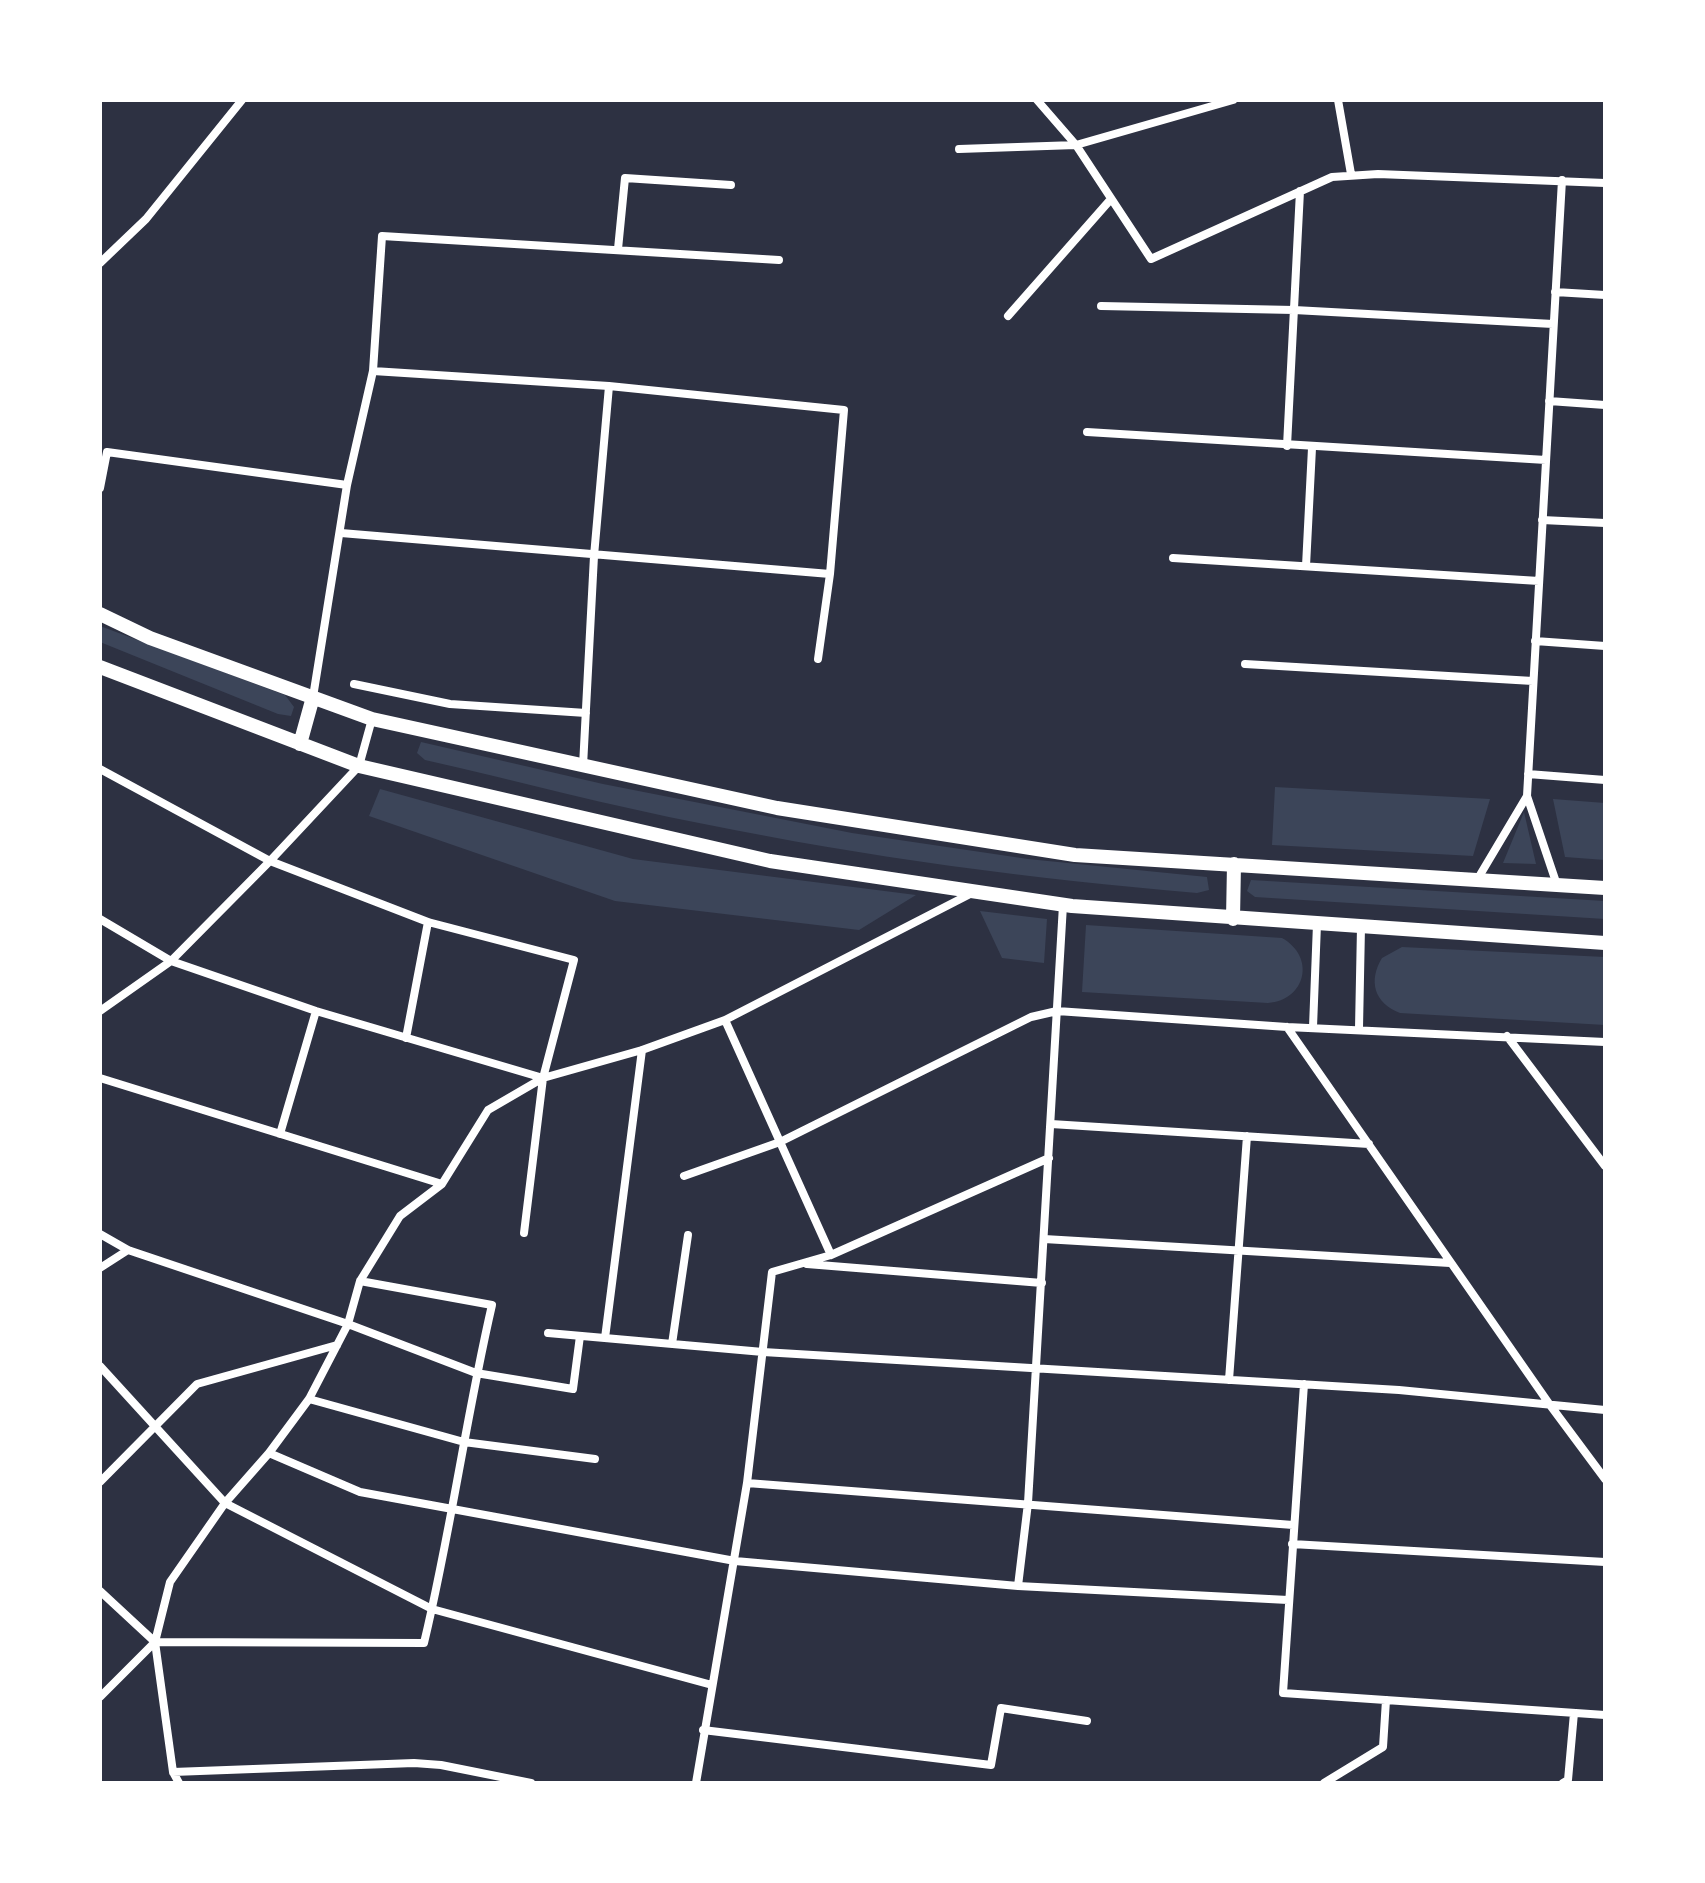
<!DOCTYPE html>
<style>
body{margin:0}
#map{position:relative;width:1705px;height:1883px;overflow:hidden;background:#2d3142;font-family:Quicksand,sans-serif}
canvas{display:block}
.frame{position:absolute;inset:0;border:102px solid #fff;pointer-events:none}
</style>
<div id="map">
<canvas width="1705" height="1883"></canvas>
<div class="frame"></div>
</div>
<script>
const g = document.querySelector('canvas').getContext('2d');
g.lineJoin = 'round';
function fillPath(path, color) { g.fillStyle = color; g.fill(path, 'evenodd'); }
function trace(path, color, width, dash) { g.strokeStyle = color; g.lineWidth = width; g.lineCap = dash ? 'butt' : 'round'; g.setLineDash(dash || []); g.stroke(path); }
const green = new Path2D(`
 M100 626 285 695 294 707 291 716 278 714 100 642Z
 M421 742 603 784 852 833 1028 859 1207 877 1209 890 1197 893C1032 879 866 857 704 824 610 806 518 781 425 760L417 753Z
 M1275 787 1490 799 1473 856 1272 845Z
 M380 789 633 859 916 895 859 930 615 901 369 816Z
 M1553 799 1605 803V860L1565 857Z
 M1524 812 1536 864 1503 863Z
 M1251 880 1605 901V919L1255 897 1247 891Z
 M980 911 1047 919 1044 963 1002 958Z
 M1086 925 1282 938C1316 957 1306 1000 1268 1003L1082 992Z
 M1402 947 1605 957V1025L1400 1013C1374 1003 1368 981 1382 958Z`);
const minor = new Path2D(`
 M1037 100 1076 145 1151 259 1332 177 1378 174 1605 183
 M1338 100 1351 174
 M959 149 1076 145 1233 100
 M618 249 625 178 731 185
 M100 263 146 219 242 100
 M1555 292 1605 295
 M1101 306 1294 310 1553 324
 M1008 316 1111 199
 M373 371 609 386 844 410 830 574 818 659
 M1549 401 1605 405
 M1087 432 1546 460
 M1287 446 1300 191
 M100 488 107 452 347 485
 M1542 520 1605 523
 M341 533 830 574
 M1173 558 1539 581
 M1306 566 1312 448
 M1535 641 1605 646
 M1245 664 1533 681
 M354 684 450 704 586 713
 M313 697 347 485 373 371 382 236 779 260
 M583 766 594 556 609 386
 M100 769 270 861 428 922 574 960 543 1078 524 1233
 M1528 774 1605 780
 M1527 796 1557 885
 M1477 880 1527 796 1562 180
 M100 919 171 961 316 1011 543 1078
 M100 1011 171 961 270 861 359 766 372 719
 M725 1020 831 1255
 M1287 1027 1550 1405 1605 1479
 M1313 1027 1317 924
 M1359 1028 1361 927
 M1507 1036 1605 1166
 M406 1038 428 922
 M100 1078 442 1184
 M1051 1124 1369 1144
 M280 1134 316 1011
 M684 1176 780 1142 1031 1017 1057 1011 1287 1027 1605 1042
 M100 1234 128 1250 348 1324 476 1373 573 1389 580 1336
 M1044 1239 1450 1263
 M807 1264 1042 1283
 M100 1268 128 1250
 M548 1333 763 1352 1399 1390 1605 1410
 M605 1338 642 1050
 M672 1344 688 1235
 M100 1366 225 1503 432 1609 712 1685
 M1229 1380 1247 1136
 M1304 1384 1283 1693 1605 1715
 M309 1399 464 1442 595 1459
 M269 1453 360 1492 735 1561 1018 1586 1288 1600
 M100 1482 197 1384 337 1345
 M747 1483 1293 1525
 M1292 1544 1605 1562
 M1018 1586 1028 1503 1063 905
 M100 1591 155 1642
 M155 1642 424 1643C451 1531 466 1417 492 1305L360 1281
 M100 1697 155 1642
 M703 1730 991 1765 1001 1708 1087 1721
 M173 1772 414 1763 441 1765 531 1783
 M179 1783 173 1772 155 1642 170 1582 225 1503 269 1453 309 1399 348 1324 360 1281 400 1216 442 1184 488 1110 543 1078 642 1050 725 1020 974 892
 M696 1783 747 1483 772 1272 831 1255 1049 1158
 M1324 1783 1383 1747 1386 1700
 M1563 1783 1568 1780 1574 1713`);
const secondary = new Path2D(`
 M100 614 150 638 372 719 777 808 1075 855 1605 888
 M100 667 359 766 770 861 1072 906 1605 943
 M300 744 313 697
 M1233 919 1234 864`);
fillPath(green, '#3c4559');
trace(minor, '#fff', 8);
trace(secondary, '#fff', 14);
</script>
